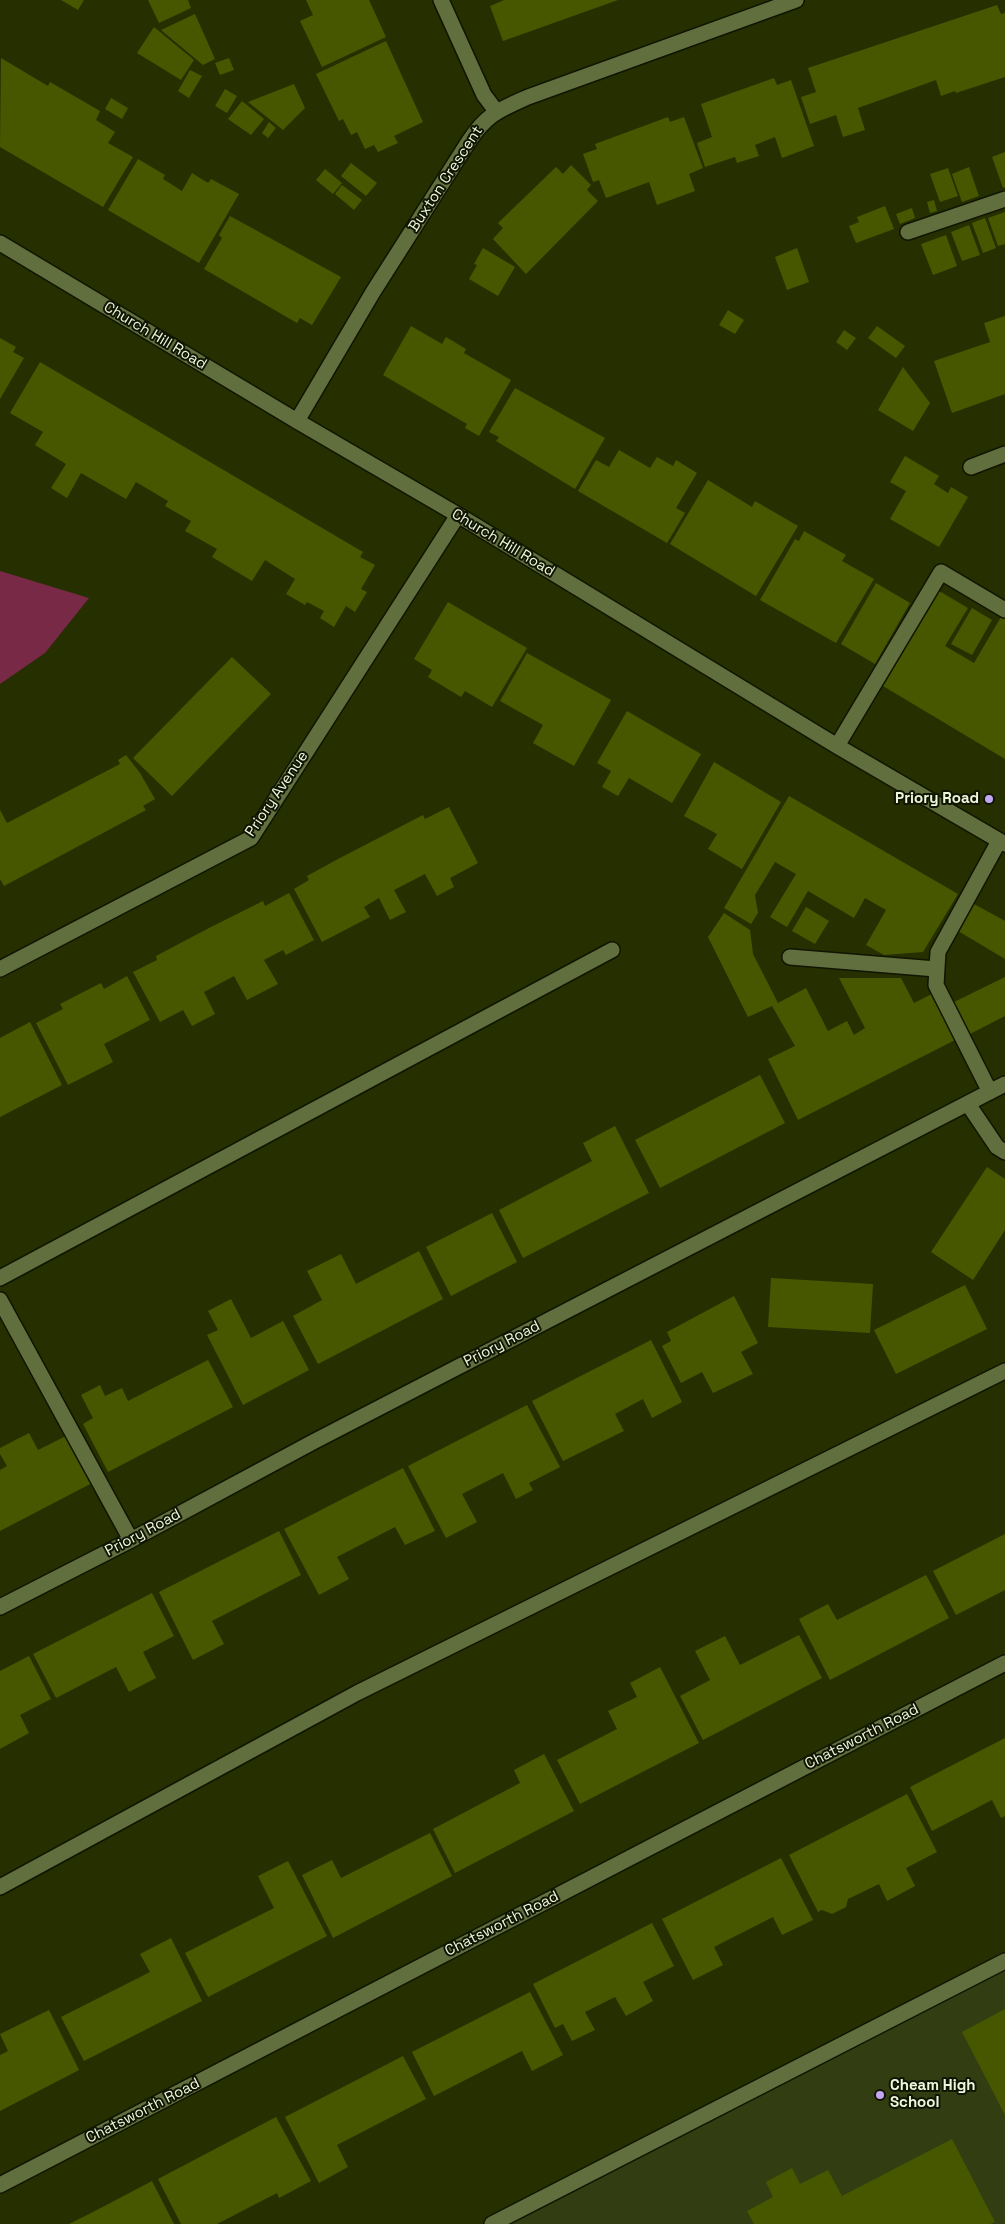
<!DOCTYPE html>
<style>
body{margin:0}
canvas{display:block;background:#252f00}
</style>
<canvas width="1005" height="2224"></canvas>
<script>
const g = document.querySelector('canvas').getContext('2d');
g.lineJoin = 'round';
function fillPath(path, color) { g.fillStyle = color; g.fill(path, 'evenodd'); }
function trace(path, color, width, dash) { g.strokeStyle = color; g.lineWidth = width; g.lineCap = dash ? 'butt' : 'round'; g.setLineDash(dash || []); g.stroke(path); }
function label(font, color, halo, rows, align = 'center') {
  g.font = font + ' "Space Grotesk",sans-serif'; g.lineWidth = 4; g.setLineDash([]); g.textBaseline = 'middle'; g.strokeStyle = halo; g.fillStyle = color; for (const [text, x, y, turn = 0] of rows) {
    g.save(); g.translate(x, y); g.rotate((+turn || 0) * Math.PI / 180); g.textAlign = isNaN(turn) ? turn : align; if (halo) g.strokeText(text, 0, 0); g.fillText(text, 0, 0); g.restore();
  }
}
const built = new Path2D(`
 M1005 1965V2224H507Z`);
const green = new Path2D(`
 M0 571 89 598 45 653 0 684Z`);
const building = new Path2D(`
 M61 0H84L78 10Z
 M148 0H188L191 8 159 23Z
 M306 0H369L386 37 322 67 300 21 313 15Z
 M504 0H618L503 41 490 6Z
 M997 5 1001 14 1005 13V77L956 93 955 91 941 96 936 80 858 108 865 130 843 137 836 115 810 124 801 97 816 92 808 68Z
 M195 14 215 59 203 65 161 30Z
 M154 27 194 60 181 80 137 53Z
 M386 41 423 122 394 136 398 143 378 152 374 145 365 149 357 132 351 135 343 119 339 121 316 74Z
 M1 58 48 86 50 82 100 111 96 120 115 132 108 143 133 157 103 207 0 147Z
 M229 58 234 70 220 75 215 63Z
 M190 70 202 76 189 98 178 91Z
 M774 78 777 85 791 80 814 146 782 158 775 137 755 145 759 156 737 163 735 157 705 167 697 143 712 137 701 104Z
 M294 84 305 108 283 130 248 102Z
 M225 89 237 96 227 113 215 106Z
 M111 98 128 108 122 119 105 109Z
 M242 101 264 119 251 135 228 119Z
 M668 117 670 122 684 117 703 168 689 174 695 191 657 205 649 182 606 198 599 180 593 182 583 154 597 149 595 144Z
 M269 122 276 128 268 138 262 133Z
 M1005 152V187L1003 188 992 157Z
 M138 159 165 175 163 179 182 191 192 173 208 183 211 179 239 194 199 263 108 210Z
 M351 163 377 183 366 196 341 176Z
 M571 165 591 185 587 190 598 201 526 274 493 239 503 228 498 223 556 167 563 174Z
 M969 167 979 196 962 202 952 174Z
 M948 168 958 196 940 202 930 174Z
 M325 169 342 183 333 194 316 180Z
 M342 185 362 200 354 210 335 194Z
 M934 200 937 211 930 213 927 202Z
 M885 206 894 229 856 243 849 226 859 222 857 217Z
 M912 208 915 218 900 224 896 214Z
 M1005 212V244L998 246 988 218Z
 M230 216 341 277 312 325 300 318 297 323 204 269 222 238 219 235Z
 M985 218 996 248 983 253 972 223Z
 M969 225 980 255 962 261 951 232Z
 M946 235 957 266 933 275 921 244Z
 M483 248 515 267 498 296 469 279 477 265 474 264Z
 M797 248 809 282 787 290 775 257Z
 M728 310 744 320 735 334 719 325Z
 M1005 316V394L952 413 934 361 990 342 984 323Z
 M411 326 442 344 446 337 466 349 464 353 511 380 479 436 465 428 467 424 383 375Z
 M877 326 905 346 896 358 868 338Z
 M844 330 856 338 847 350 836 342Z
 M0 338 16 347 13 352 24 358 0 399Z
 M40 362 363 552 360 557 375 565 361 589 367 592 355 612 346 606 334 627 320 618 324 611 307 602 305 605 286 594 295 579 265 560 252 581 212 557 217 549 185 531 191 521 165 506 168 501 136 482 126 499 81 473 67 498 51 488 66 464 35 445 43 432 10 413Z
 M903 367 930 403 913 431 878 410Z
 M515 388 605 438 575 489 496 441 499 437 489 432Z
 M619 450 650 468 657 457 673 466 676 460 697 473 676 508 685 513 667 543 578 491 596 460 609 467Z
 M905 456 939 476 934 484 948 493 951 487 968 497 939 547 890 519 906 491 890 482Z
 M708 480 752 507 755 501 798 526 756 596 670 544Z
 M804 531 846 555 842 561 874 579 836 643 760 600 795 539 799 541Z
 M876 583 910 603 875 664 841 644Z
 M939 591 968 608 945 646 974 663 1001 617 1005 619V759L883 686Z
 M448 602 527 648 492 707 465 691 461 697 428 677 432 670 414 659Z
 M972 608 992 620 972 655 951 644Z
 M527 653 611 700 574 766 533 743 543 725 500 701Z
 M232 657 271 694 172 796 133 758Z
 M627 711 701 754 672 803 629 778 618 796 602 787 611 771 597 763Z
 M126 755 140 773 155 799 143 806 146 810 4 886 0 879V810L7 823 120 764 118 760Z
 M714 762 781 802 742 869 708 849 717 834 684 816Z
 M789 796 958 894 923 952 884 955 866 945 886 910 865 898 854 918 808 891 787 927 770 917 796 874 775 862 755 895 758 913 751 924 724 908Z
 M449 807 478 863 450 878 454 887 437 896 425 874 394 890 406 912 390 920 379 898 364 907 370 917 322 942 294 889 309 880 307 876 338 859 423 815 425 819Z
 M289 893 314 940 286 955 283 950 264 960 278 984 247 1000 234 976 204 992 215 1014 192 1026 183 1010 160 1022 133 972 157 960 156 956 209 928 263 901 265 906Z
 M974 904 1005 921V959L958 931Z
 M806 907 829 921 815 944 792 931Z
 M724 913 750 930 753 954 778 1003 806 988 828 1031 847 1021 854 1035 865 1028 839 978H901L914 1003 932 994 955 1040 798 1120 768 1059 795 1046 772 1006 748 1017 708 937Z
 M127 976 150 1020 104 1044 113 1062 68 1085 36 1023 63 1009 60 1004 101 983 104 989Z
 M1005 977V1016L968 1035 952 1003Z
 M30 1022 62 1085 0 1117V1038Z
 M760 1075 785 1123 660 1188 635 1140Z
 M615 1126 649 1193 523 1258 499 1210 592 1161 583 1143Z
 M987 1167 1005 1179V1230L973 1280 931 1252Z
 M492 1213 517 1262 451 1296 426 1247Z
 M419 1251 443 1299 318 1364 293 1316 322 1300 307 1271 341 1254 356 1284Z
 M771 1278 873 1284 870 1333 768 1327Z
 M965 1285 987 1329 896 1374 874 1330Z
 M734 1296 758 1343 741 1352 753 1374 713 1393 702 1372 681 1383 662 1346 671 1341 667 1332Z
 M231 1299 251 1338 283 1321 309 1370 243 1405 207 1335 218 1330 208 1311Z
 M651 1340 682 1402 652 1418 643 1399 615 1414 624 1431 563 1461 532 1401Z
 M208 1360 233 1407 108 1472 83 1424 93 1418 81 1395 100 1385 105 1396 122 1388 128 1401Z
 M527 1405 560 1467 529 1483 533 1490 516 1499 503 1473 462 1494 477 1522 446 1538 408 1466Z
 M29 1433 38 1450 70 1434 94 1482 0 1531V1470L7 1466 0 1454V1448Z
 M403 1468 435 1531 405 1545 395 1527 337 1557 349 1579 319 1595 284 1529Z
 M279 1531 301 1575 212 1621 224 1644 193 1660 159 1592Z
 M1005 1534V1590L956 1615 933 1571Z
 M926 1575 949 1618 830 1680 799 1619 828 1604 837 1620Z
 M152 1593 174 1636 143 1652 156 1678 129 1692 116 1667 56 1698 33 1654Z
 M799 1635 822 1678 703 1740 680 1696 710 1680 695 1651 725 1636 740 1665Z
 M29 1656 51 1699 20 1715 29 1733 0 1749V1671Z
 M660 1667 699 1743 580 1804 557 1760 617 1729 608 1711 637 1697 630 1683Z
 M1005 1738V1816L1001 1818 992 1800 932 1831 910 1787Z
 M544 1754 574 1811 455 1873 433 1829 520 1783 514 1770Z
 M907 1794 937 1852 906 1868 915 1886 887 1901 879 1884 848 1899 846 1907 832 1914 822 1910 818 1912 789 1855Z
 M430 1833 452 1876 333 1938 302 1875 332 1860 341 1878Z
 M781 1858 813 1920 782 1935 773 1917 714 1947 723 1965 693 1980 662 1919Z
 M288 1861 327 1936 208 1997 185 1953 274 1908 258 1876Z
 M652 1923 674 1966 643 1982 653 2001 626 2016 615 1997 585 2012 595 2030 572 2041 563 2024 555 2028 533 1984Z
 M171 1938 202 2001 84 2061 61 2017 150 1972 140 1954Z
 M530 1992 563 2055 532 2071 522 2051 434 2096 412 2052Z
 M1005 2009V2115L962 2032Z
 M49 2010 79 2070 0 2111V2055L8 2051 0 2034Z
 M403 2056 426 2099 337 2145 348 2167 319 2183 285 2117Z
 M276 2117 311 2181 279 2198 277 2193 217 2224H181L158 2179Z
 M952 2139 995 2222 990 2224H754L747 2211 773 2197 766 2182 792 2168 800 2184 828 2170 842 2196Z
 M152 2181 174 2224H69L93 2212Z`);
const minor = new Path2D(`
 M441 0 484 95 496 111
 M908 232 1005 199
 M0 243 297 421 458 515 837 746 1005 844
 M297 421 373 292 469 141C487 114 499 110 528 97L796 0
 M971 467 1005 454
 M837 746 941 572 1005 610
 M790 957 936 969
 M0 969 251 838 458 515
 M990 1092 936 985 938 952 999 841
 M968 1104 997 1147 1005 1152
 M0 1278 612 950
 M0 1300 131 1540
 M0 1607 131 1540 313 1442 1005 1084
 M0 1887 357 1693 1005 1371
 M0 2185 1005 1663
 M492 2224 1005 1961`);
const markers = [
 [989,799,5,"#c3a7f2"],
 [880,2095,5,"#c3a7f2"]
];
const streetNames = [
 ["Buxton Crescent",446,179,-57],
 ["Church Hill Road",155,336,31],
 ["Church Hill Road",503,543,31],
 ["Priory Avenue",277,794,-56],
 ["Priory Road",502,1344,-27],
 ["Priory Road",143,1533,-28],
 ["Chatsworth Road",862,1737,-27],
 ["Chatsworth Road",502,1924,-27],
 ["Chatsworth Road",143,2111,-27]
];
const poiNames = [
 ["Priory Road",979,799],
 ["Cheam High",890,2086,"left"],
 ["School",890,2103,"left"]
];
fillPath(built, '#333d12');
fillPath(green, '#782946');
fillPath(building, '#475700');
trace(minor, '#101501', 18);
trace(minor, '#616e3e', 15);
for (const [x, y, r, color] of markers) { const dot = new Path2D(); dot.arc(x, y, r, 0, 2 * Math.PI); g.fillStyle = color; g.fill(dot); trace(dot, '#101503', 2); }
label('15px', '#eef6dc', '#101503', streetNames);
label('bold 15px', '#eef6dc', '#101503', poiNames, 'right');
</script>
